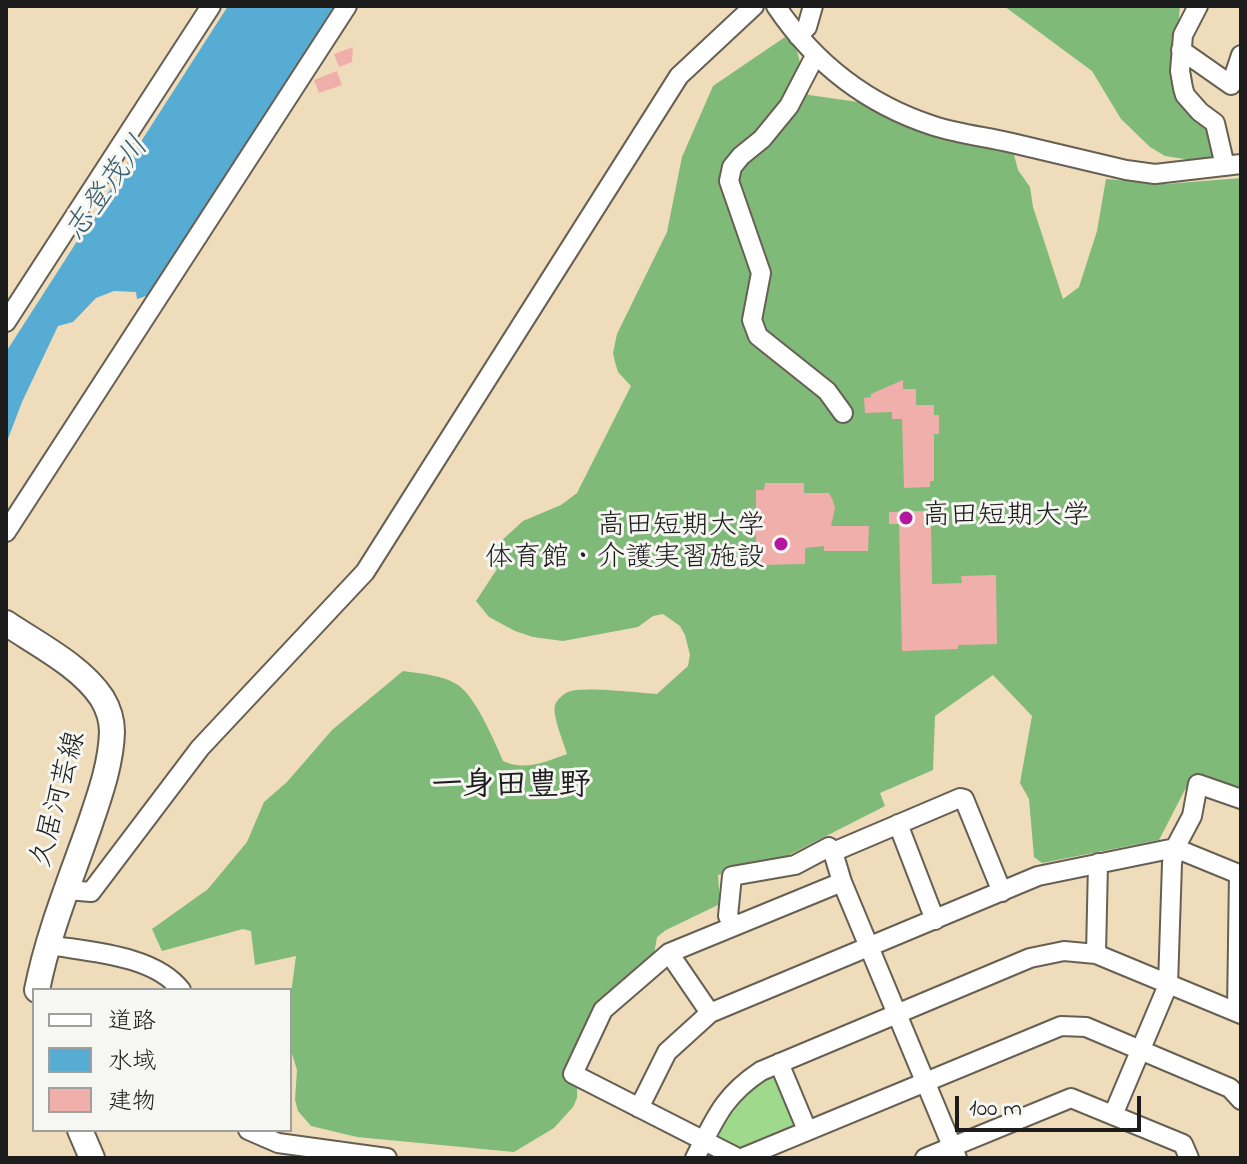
<!DOCTYPE html>
<meta charset="utf-8">
<style>
body{margin:0}
#map{position:relative;width:1247px;height:1164px;overflow:hidden;background:#efdcba;font-family:"Indie Flower","Klee One",sans-serif}
canvas{display:block}
.frame{position:absolute;inset:0;border:8px solid #1c1c1c;pointer-events:none}
.legend{position:absolute;left:32px;top:988px;width:260px;height:144px;box-sizing:border-box;background:#f6f6f2;border:2px solid #9f9f9c;margin:0;padding:10px 14px;list-style:none;font-size:24px;color:#1c1c1c}
.legend li{display:flex;align-items:center;gap:16px;height:40px}
.legend b{width:40px;border:2px solid #9f9f9c}
.scale{position:absolute;left:955px;top:1096px;width:186px;height:36px;box-sizing:border-box;border:4px solid #1c1c1c;border-top:0;padding-left:10px;font-size:24px;line-height:28px;white-space:nowrap;color:#1c1c1c;-webkit-text-stroke:6px #f6f6f2;paint-order:stroke}
</style>
<div id="map">
<canvas width="1247" height="1164"></canvas>
<div class="frame"></div>
<ul class="legend">
<li><b style="height:10px;background:#fff"></b>道路</li>
<li><b style="height:22px;background:#57acd3"></b>水域</li>
<li><b style="height:22px;background:#f1afab"></b>建物</li>
</ul>
<div class="scale">100 m</div>
</div>
<script>
const g = document.querySelector('canvas').getContext('2d');
g.lineJoin = 'round';
function fillPath(path, color) { g.fillStyle = color; g.fill(path, 'evenodd'); }
function trace(path, color, width, dash) { g.strokeStyle = color; g.lineWidth = width; g.lineCap = dash ? 'butt' : 'round'; g.setLineDash(dash || []); g.stroke(path); }
function label(font, color, halo, rows, align = 'center') {
  g.font = font + ' "Indie Flower","Klee One",sans-serif'; g.lineWidth = 6; g.setLineDash([]); g.textBaseline = 'middle'; g.strokeStyle = halo; g.fillStyle = color; for (const [text, x, y, turn = 0] of rows) {
    g.save(); g.translate(x, y); g.rotate((+turn || 0) * Math.PI / 180); g.textAlign = isNaN(turn) ? turn : align; if (halo) g.strokeText(text, 0, 0); g.fillText(text, 0, 0); g.restore();
  }
}
const green = new Path2D(`
 M779 1072 802 1126 740 1153 718 1142 714 1136C732 1105 745 1085 779 1072Z`);
const forest = new Path2D(`
 M1004 6H1180L1174 70 1209 126 1215 159 1197 161 1165 156 1150 147 1121 119 1092 71Z
 M785 37C803 48 800 71 802 89L809 95 858 102 922 127 1013 151 1018 170 1030 187 1033 207 1063 299 1079 287 1097 231 1106 179 1166 184 1241 178V787L1191 778 1159 840 1042 863 1034 857 1029 799 1020 783 1032 716 993 675 935 716 933 770 880 793 885 806 785 857 718 875 720 904 666 930 657 937 654 955 566 1071 564 1079 577 1088V1098L573 1107 554 1128 514 1152 357 1137 311 1126 298 1111 295 1100 297 1070 290 1047V1001L296 956 255 965 251 931 243 929 162 951 152 929 208 889 247 842 264 802 287 782 332 730 403 671C422 674 443 675 458 685 475 696 495 742 503 761 524 771 546 762 567 754 564 743 552 716 555 705 557 700 563 694 568 692 585 686 637 693 657 694L688 666 690 655 685 635 680 626 663 614 653 616 638 627 563 641 533 637 515 631 489 617 476 601 497 569 487 554 523 521 561 505 577 493 631 386 618 372 615 362 613 353 617 334 667 232 682 157 713 86Z`);
const water = new Path2D(`
 M228 6H338L149 295 137 299 136 292 114 291 96 298 73 322 58 326 22 402 6 444V352Z`);
const building = new Path2D(`
 M353 47 352 62 339 67 334 54Z
 M337 71 342 85 319 93 314 80Z
 M903 380V389H916V405H934V415H939V434H934V481H930V487L904 488 902 419H892V412L865 413 864 398 871 397V394Z
 M765 483H804V493H829L833 501 835 508 831 526H869L868 551H824V546L805 548V564L756 565V490H764Z
 M923 511V527H931L932 584 962 583 961 576 996 575 997 644 958 645V649L902 651 899 524H889V512Z`);
const minor = new Path2D(`
 M776 6C815 64 866 104 934 126 959 134 987 137 1012 143 1050 152 1088 161 1126 170L1155 174 1241 164
 M1198 6 1183 35 1180 71 1183 88 1185 95 1200 112 1215 123 1225 166
 M798 36 807 27 813 6
 M1181 50 1231 85 1241 55
 M815 56 789 106 762 139 741 156 732 167 729 181 761 273 752 320 758 336 827 391 843 413
 M6 322 211 6
 M6 532 347 6
 M898 824 935 920
 M833 852 842 882 957 1158
 M67 890 91 892 200 748 365 572 679 76 754 6
 M734 926 728 916 732 876 795 865 829 847 833 852 960 798 964 799 1002 892
 M49 945C90 952 154 955 181 990
 M669 953 710 1013
 M1096 954 1098 863
 M1237 1012 1239 874
 M779 1063 807 1130
 M639 1108 667 1052 710 1013 1038 876 1175 848 1241 875
 M1113 1115 1168 985 1172 863 1175 848 1192 816 1198 784 1241 799
 M248 1130 278 1143 387 1158
 M695 1158C715 1119 723 1096 761 1071L1030 958 1064 951 1096 954 1241 1014
 M738 1158 573 1074 603 1010 669 953 842 882
 M742 1158 1061 1026 1086 1027 1230 1088 1241 1100
 M925 1158 1071 1098 1183 1144 1189 1158`);
const major = new Path2D(`
 M6 623C37 644 81 666 102 698 108 708 112 721 112 732 111 765 99 797 89 827 70 881 48 934 37 990
 M80 1130 92 1158`);
const markers = [
 [906,518,8,"#b5179e"],
 [781,544,8,"#b5179e"]
];
const poiNames = [
 ["高田短期大学",922,518],
 ["高田短期大学",765,528,"right"],
 ["体育館・介護実習施設",765,560,"right"]
];
const streetNames = [
 ["久居河芸線",61,800,-75]
];
const waterNames = [
 ["志登茂川",109,190,-54]
];
const quarterNames = [
 ["一身田豊野",511,789]
];
fillPath(green, '#9fda8c');
fillPath(forest, '#7fba78');
fillPath(water, '#57acd3');
fillPath(building, '#f1afab');
trace(minor, '#665f53', 22);
trace(major, '#665f53', 28);
trace(minor, '#fff', 18);
trace(major, '#fff', 24);
for (const [x, y, r, color] of markers) { const dot = new Path2D(); dot.arc(x, y, r, 0, 2 * Math.PI); g.fillStyle = color; g.fill(dot); trace(dot, '#f6f6f2', 3); }
label('28px', '#1c1c1c', '#f6f6f2', poiNames, 'left');
label('28px', '#1c1c1c', '#f6f6f2', streetNames);
label('italic 30px', '#375d6e', '#f6f6f2', waterNames);
label('bold 32px', '#1c1c1c', '#f6f6f2', quarterNames);
</script>
